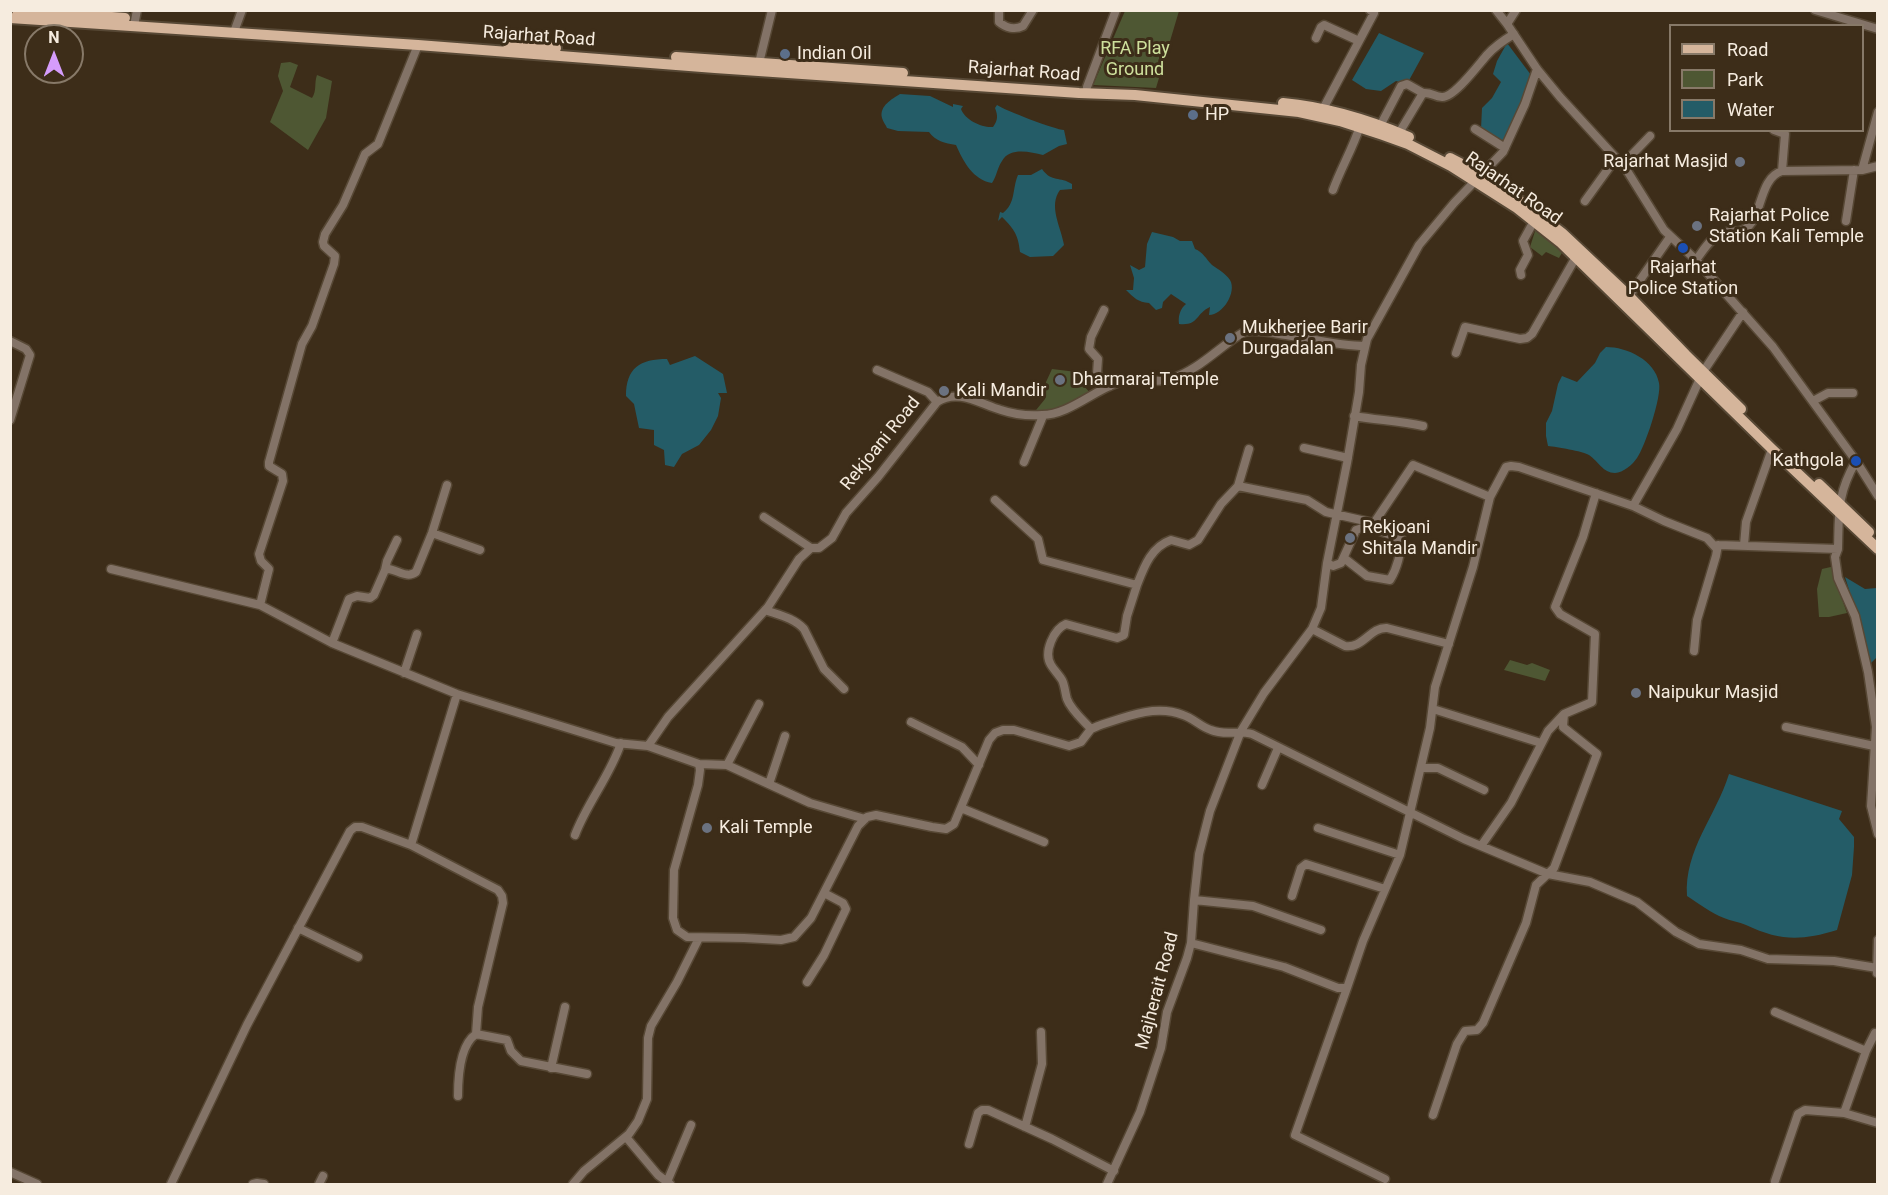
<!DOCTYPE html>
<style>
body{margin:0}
#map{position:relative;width:1888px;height:1195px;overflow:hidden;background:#3d2d19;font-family:Roboto,sans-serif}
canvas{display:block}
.frame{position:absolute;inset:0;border:12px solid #f6ecdf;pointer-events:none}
.legend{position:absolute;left:1669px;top:24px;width:195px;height:108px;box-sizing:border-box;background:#3d2d19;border:2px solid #877968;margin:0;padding:8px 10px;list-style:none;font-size:18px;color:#f6ecdf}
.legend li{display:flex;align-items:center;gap:12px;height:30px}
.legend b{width:30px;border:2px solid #877968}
.north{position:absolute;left:24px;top:24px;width:60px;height:60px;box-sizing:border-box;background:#3d2d19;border:2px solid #877968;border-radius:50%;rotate:0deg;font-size:16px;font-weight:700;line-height:24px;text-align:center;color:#f6ecdf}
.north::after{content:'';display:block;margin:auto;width:21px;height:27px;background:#d59cfb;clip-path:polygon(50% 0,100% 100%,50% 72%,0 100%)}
</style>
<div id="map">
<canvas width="1888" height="1195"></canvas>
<div class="frame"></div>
<ul class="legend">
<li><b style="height:8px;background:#d5b59b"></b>Road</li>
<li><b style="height:16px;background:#4e5733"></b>Park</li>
<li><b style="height:16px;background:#245c67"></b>Water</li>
</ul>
<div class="north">N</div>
</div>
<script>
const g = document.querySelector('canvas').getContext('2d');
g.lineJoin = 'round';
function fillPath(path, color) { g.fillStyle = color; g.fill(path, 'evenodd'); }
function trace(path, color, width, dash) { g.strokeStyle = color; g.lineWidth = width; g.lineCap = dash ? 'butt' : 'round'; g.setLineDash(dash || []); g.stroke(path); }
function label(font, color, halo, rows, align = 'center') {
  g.font = font + ' Roboto,sans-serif'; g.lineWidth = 6; g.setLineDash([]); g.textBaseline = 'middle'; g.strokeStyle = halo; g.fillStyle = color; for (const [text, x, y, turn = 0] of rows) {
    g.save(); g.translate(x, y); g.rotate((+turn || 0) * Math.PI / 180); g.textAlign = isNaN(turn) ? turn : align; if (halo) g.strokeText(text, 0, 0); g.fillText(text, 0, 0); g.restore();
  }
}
const green = new Path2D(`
 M1125 11H1179L1156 88 1093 85Z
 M290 62 298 65 290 87 312 98C317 91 314 83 317 75L332 81 326 118 308 150 270 122 283 91 278 76 281 63Z
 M1536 228 1564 249 1559 258 1546 252 1542 256 1530 247Z
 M1052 369 1085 373 1083 385 1093 396 1052 414 1032 415 1045 399 1046 382Z
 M1835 566 1836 582 1847 613 1829 617H1819L1817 589 1822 569Z
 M1510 660 1527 665 1532 663 1550 670 1545 681 1504 670Z`);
const water = new Path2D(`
 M1379 33 1424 53 1407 84 1396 81 1381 91 1366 89 1352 80Z
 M1507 43 1531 75 1530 84 1503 144 1481 129 1482 108 1492 98 1501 82 1493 74 1497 61Z
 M900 94 930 96 953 107V104L963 106 961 109C965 120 982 128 993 127 998 120 998 116 995 108L997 105C1004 110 1056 130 1064 130L1067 144 1059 146 1043 155C1030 152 1010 147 1002 161 997 168 997 176 992 183 973 180 963 161 956 145 945 143 935 141 929 132L898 131 887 128C886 125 883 122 882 118 879 106 892 99 900 94Z
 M1042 169C1052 183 1060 176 1072 184V189L1060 190C1048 206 1061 227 1064 245L1053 256 1030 257 1020 252C1018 235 1015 230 1002 217L998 221 1000 212 1003 213C1016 203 1012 189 1018 175H1031Z
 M1152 232 1173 237 1180 241H1192L1195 249C1203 252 1206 259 1212 265 1219 270 1225 273 1230 280 1237 292 1223 315 1209 315L1210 307C1195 314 1199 326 1179 324 1178 316 1180 309 1186 304L1171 294 1163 302 1162 308 1156 310 1149 303C1138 302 1134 298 1126 290H1133L1134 278 1130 265 1139 270 1145 267 1147 244Z
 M1606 347C1627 347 1655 360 1659 383 1662 396 1645 447 1637 458 1633 464 1623 473 1615 473 1603 473 1598 461 1589 455 1582 451 1557 447 1548 446L1546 436V423L1552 411 1558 384 1562 376 1577 382 1595 363 1600 353Z
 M695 356 723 374 727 393H718L721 398 718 416 711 430 699 445 682 454 674 467 665 465 664 450 654 445V430L639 428 634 404 626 396C626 368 640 359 667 359L670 365Z
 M1845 577 1865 589 1877 588V657L1870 664 1857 615Z
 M1729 774 1842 811 1839 819 1854 837V847L1852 875 1837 930C1801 941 1780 941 1746 925 1739 922 1731 921 1724 918 1711 913 1698 903 1687 896 1684 850 1716 816 1729 774Z`);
const minor = new Path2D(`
 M999 10V22C1006 28 1015 30 1023 26L1033 10
 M1496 10 1507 24 1537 69 1560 97 1626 169 1664 230 1696 260 1773 347 1856 461 1878 496
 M1815 10 1878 29
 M1507 24 1516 10
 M134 26 137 10
 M234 32 242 10
 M1316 38 1321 27 1324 25 1359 41
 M759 63 772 10
 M1087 87 1116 10
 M1323 109 1374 13 1370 10
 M1380 126 1401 86 1407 84 1423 93
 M1475 129 1505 148
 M1774 130 1785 134 1782 171
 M1399 133 1423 93C1432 92 1434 97 1442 97 1454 98 1479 64 1487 55 1495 46 1504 40 1514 34
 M1622 165 1650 136
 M1862 170 1878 112
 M1333 190C1341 168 1353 148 1360 126
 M1585 201 1616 158
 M1846 221 1854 170
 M1696 260C1703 251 1711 237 1722 233 1735 229 1742 236 1752 222 1762 207 1762 177 1782 171L1862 170 1878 166
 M1521 275 1520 270 1528 255 1523 241 1534 221
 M1629 296 1670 237
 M1104 310 1091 337 1089 349 1098 359 1097 374 1110 386
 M10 341 26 349 30 355 10 420
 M1456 353 1465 327 1520 339 1527 338 1532 334 1576 257
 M877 370 928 392 937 402
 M1813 401 1828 393H1853
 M1354 416C1377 420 1400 421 1423 426
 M1304 448 1348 458
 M1856 461C1837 494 1839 512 1838 549L1835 557 1838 578 1855 616 1868 672 1876 727 1871 806 1878 834
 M1024 462 1043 416
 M1238 486 1249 449
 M995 500 1038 539 1043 560 1137 585C1144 567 1151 547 1171 540L1189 545 1198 540 1221 504 1238 486 1307 500 1326 512 1374 523 1413 465 1490 497
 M764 517 811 548
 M432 533 480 550
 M1718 545 1838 549
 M1744 545 1746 522 1772 449
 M811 548H819L832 538 846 513 878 477 937 402C958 388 980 404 1001 410 1013 414 1029 416 1042 415 1068 415 1093 391 1117 383 1134 377 1154 384 1171 379 1199 370 1220 346 1244 332 1258 329 1272 333 1286 335 1312 339 1339 346 1365 346
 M1327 563 1333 566 1341 563 1356 530C1369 523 1389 535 1402 540 1400 554 1398 567 1390 580L1367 576 1344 558
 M111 569 260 605 332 643 457 694 616 743 648 746 699 764 727 765 810 803 865 819
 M385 570 387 561 397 540
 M260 605 269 569 261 561 259 554 283 481 282 474 269 466V462L302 344 312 326 334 264 335 256 324 246 323 242 325 234 343 205 365 154 378 144 418 45
 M765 610C779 615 794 618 804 629L824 669 844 689
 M1312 629 1345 646C1363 649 1370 627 1387 628L1449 644
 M332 643 349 599 357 596 370 598 374 595 385 570 388 569C398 570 407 579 416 572L432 533 447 485
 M1694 651 1697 620 1716 556 1718 545 1716 548 1707 538 1664 521 1633 506 1677 429 1703 372 1743 312
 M404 673 417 634
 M1433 709 1541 743
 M911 722 962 747 979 765
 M1786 727 1874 746
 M1091 729C1083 720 1071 710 1067 699 1065 693 1065 686 1062 680 1059 675 1054 670 1051 665 1043 652 1054 629 1066 624L1117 638 1124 635 1127 616 1137 585
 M648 746 668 717 768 607 799 559 811 548
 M699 764 700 770 698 785 674 870 673 918 677 930 687 937 744 938 781 940 794 937 811 918 858 826 867 817 876 815 932 827 946 829 954 824 989 740 995 733 1003 730H1014L1069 746 1081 742 1091 729 1098 726C1125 717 1155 704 1183 715 1193 718 1201 727 1211 730 1225 736 1238 730 1252 734L1464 839 1548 874 1590 882 1637 902 1676 932 1699 944 1741 950 1768 959 1834 961 1877 968
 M727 765 759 704
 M1421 768H1438L1484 790
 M769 784 785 736
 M1262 785 1278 748
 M961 808 1044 842
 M1318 828 1400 855
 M575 835C587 803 610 776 621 743
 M411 845 457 694
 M1481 846 1511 803 1548 731 1564 714
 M1292 896 1301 868 1306 864 1385 889
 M1194 900 1253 906 1321 930
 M298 928 358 957
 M1191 943 1284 967 1338 988H1347L1363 941 1400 855 1430 728 1435 687 1473 567 1490 497 1506 467 1511 466 1519 467 1633 506
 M1877 973 1878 940
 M807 982 824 955 846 909 843 903 824 893
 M1347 988 1295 1135 1385 1179
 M1775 1012 1866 1051 1844 1113 1805 1110 1798 1114 1775 1181
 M1866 1051 1875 1033 1878 1034
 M551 1068 565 1007
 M458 1096C458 1078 460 1045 476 1034L507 1040 511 1051 521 1061 587 1074
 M1844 1113 1878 1123
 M1433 1115 1457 1044 1465 1031 1477 1030 1483 1023 1526 923 1536 885 1554 868 1597 754 1563 727 1564 714 1592 702 1595 634 1560 614 1555 607 1583 537 1596 493
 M1025 1127 1042 1064 1041 1032
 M626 1137 658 1175 670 1184
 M969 1144 978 1113 982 1110H988L1052 1139 1114 1171
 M10 1172 37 1184
 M667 1182 691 1125
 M171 1184 247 1025 350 831 355 827H362L411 845 498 890 502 896 503 903 478 1007 476 1034
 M253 1184 257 1183 264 1184
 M319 1184 323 1176
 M573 1184 584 1171 629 1134 638 1121 647 1099 648 1038 651 1026 677 982 699 938
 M1107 1184 1140 1112 1161 1048 1167 1012 1187 958 1191 943 1194 900 1199 854 1210 811 1241 731 1264 693 1312 629 1321 608 1327 563 1347 463 1359 392 1361 365 1367 339 1419 245 1454 203 1503 152 1525 104 1537 69`);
const major = new Path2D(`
 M17 10 125 18
 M10 18 418 45 715 68 1079 93 1135 95 1299 112 1340 121 1383 135 1408 144 1451 166 1517 208 1560 242 1772 449 1878 549
 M508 44 556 48
 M676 57 903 73
 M1283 103C1327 107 1369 120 1409 137
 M1450 158 1481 174 1523 203 1562 233 1629 296 1686 355 1741 409
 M1819 484 1869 532`);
const markers = [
 [785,54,6,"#5c6f8a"],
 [1193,115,6,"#5c6f8a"],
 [1740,162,6,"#6b7280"],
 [1697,226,6,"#6b7280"],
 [1683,248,6,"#1a4fb4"],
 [1230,338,6,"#6b7280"],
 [1060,380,6,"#6b7280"],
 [944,391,6,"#6b7280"],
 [1856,461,6,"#1a4fb4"],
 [1350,538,6,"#6b7280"],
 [1636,693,6,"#6b7280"],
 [707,828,6,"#6b7280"]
];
const streetNames = [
 ["Rajarhat Road",539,37,4],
 ["Rajarhat Road",1024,72,4],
 ["Rajarhat Road",1513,189,35],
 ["Rekjoani Road",881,444,-51],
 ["Majherait Road",1158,991,-75]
];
const parkNames = [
 ["RFA Play",1135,49],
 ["Ground",1135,70]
];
const poiNames = [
 ["Indian Oil",797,54],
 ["HP",1205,115],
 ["Rajarhat Masjid",1728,162,"right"],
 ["Rajarhat Police",1709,216],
 ["Station Kali Temple",1709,237],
 ["Rajarhat",1683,268,"center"],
 ["Police Station",1683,289,"center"],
 ["Mukherjee Barir",1242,328],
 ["Durgadalan",1242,349],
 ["Dharmaraj Temple",1072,380],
 ["Kali Mandir",956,391],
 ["Kathgola",1844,461,"right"],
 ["Rekjoani",1362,528],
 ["Shitala Mandir",1362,549],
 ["Naipukur Masjid",1648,693],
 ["Kali Temple",719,828]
];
fillPath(green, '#4e5733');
fillPath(water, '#245c67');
trace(minor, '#574835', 11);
trace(major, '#574835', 14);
trace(minor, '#837367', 8);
trace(major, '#d5b59b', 10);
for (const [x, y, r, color] of markers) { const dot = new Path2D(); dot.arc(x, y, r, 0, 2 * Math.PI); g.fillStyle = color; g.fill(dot); trace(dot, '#3d2d19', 2); }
label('18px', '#f6ecdf', '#3d2d19', streetNames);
label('18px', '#cee09c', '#3d2d19', parkNames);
label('18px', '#f6ecdf', '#3d2d19', poiNames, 'left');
</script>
